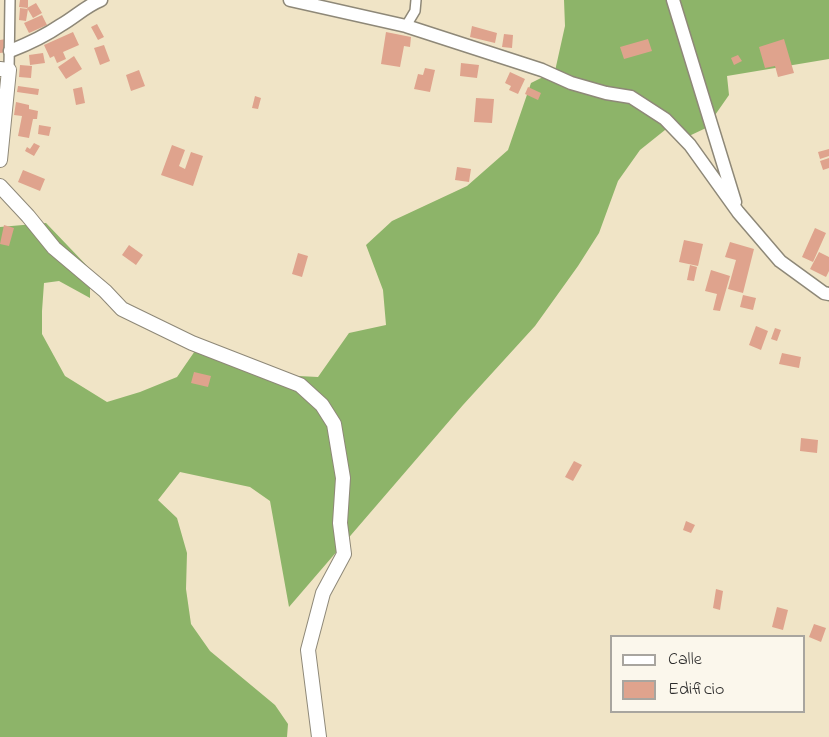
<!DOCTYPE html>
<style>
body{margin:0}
#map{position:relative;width:829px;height:737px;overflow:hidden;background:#f0e4c6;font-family:"Indie Flower",sans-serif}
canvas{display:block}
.legend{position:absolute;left:610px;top:635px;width:195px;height:78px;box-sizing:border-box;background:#fbf7ec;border:2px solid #a8a59f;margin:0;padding:8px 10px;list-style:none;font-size:18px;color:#2b2b2b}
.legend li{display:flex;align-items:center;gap:12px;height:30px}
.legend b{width:30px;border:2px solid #a8a59f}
</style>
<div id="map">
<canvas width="829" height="737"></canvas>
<ul class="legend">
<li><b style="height:8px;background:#fff"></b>Calle</li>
<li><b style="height:16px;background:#dfa38d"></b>Edificio</li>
</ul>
</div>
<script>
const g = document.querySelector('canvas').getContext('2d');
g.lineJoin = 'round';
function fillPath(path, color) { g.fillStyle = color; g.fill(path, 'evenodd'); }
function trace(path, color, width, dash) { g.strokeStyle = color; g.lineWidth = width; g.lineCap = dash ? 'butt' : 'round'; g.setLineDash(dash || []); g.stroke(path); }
const forest = new Path2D(`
 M564 0H829V59L727 76 729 95 706 128 689 136 670 126 640 150 618 181 599 233 578 266 535 326 463 405 289 607 270 501 250 487 180 472 158 500 177 518 187 553 186 589 191 624 210 651 275 705 288 724 287 737H0V227L46 223 90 269V298L59 281 44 283 42 311V334L65 376 107 402 140 392 177 377 197 348 259 374 318 377 349 333 386 325 383 290 366 245 392 221 467 186 508 150 531 83 555 71 565 26Z`);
const building = new Path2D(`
 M20 0H28V8L19 7Z
 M36 3 42 13 33 18 27 8Z
 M20 8 28 9 26 21 19 20Z
 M42 15 47 25 29 33 24 23Z
 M97 24 104 37 98 40 91 27Z
 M472 26 497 33 495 43 470 37Z
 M73 32 79 45 63 52 66 59 57 63 54 56 50 58 44 45Z
 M386 32 411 37 410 47 404 46 400 67 381 64Z
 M504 34 513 35 512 48 502 47Z
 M6 39 8 52 0 53V40Z
 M648 39 652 51 624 59 620 47Z
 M784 39 794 73 778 77 775 66 765 68 759 47Z
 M104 45 110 61 100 65 94 48Z
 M43 53 45 63 30 65 29 55Z
 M738 55 742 61 734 65 731 58Z
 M74 56 82 69 66 79 58 67Z
 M461 63 479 65 477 78 460 76Z
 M20 65 32 66 31 78 19 77Z
 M425 68 435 70 430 92 414 89 418 74 423 75Z
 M139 70 145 86 131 91 126 75Z
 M510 72 525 79 518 94 509 90 511 86 505 83Z
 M18 86 39 89 38 95 17 92Z
 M82 87 85 103 76 105 73 89Z
 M528 87 541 93 538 100 525 94Z
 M255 96 261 98 258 109 252 108Z
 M476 98 494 99 492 123 474 122Z
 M16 102 29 105V109L38 111 37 119H33L29 138 18 136 22 116 14 115Z
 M39 125 51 127 49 136 38 134Z
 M34 143 40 146 34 156 25 151 27 147 30 149Z
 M172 145 185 150 179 166 185 169 191 152 203 156 193 186 161 175Z
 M829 149V156L820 159 818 152Z
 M829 158V168L823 170 820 161Z
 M457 167 471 169 469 182 455 180Z
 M23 170 45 179 40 191 18 182Z
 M4 225 14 228 9 246 0 244Z
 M815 228 826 233 813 262 802 257Z
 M684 240 703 244 698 266 679 262Z
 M730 242 754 249 743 293 728 289 736 260 725 257Z
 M129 245 143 255 136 265 122 255Z
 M819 252 829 257V271L826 277 810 269Z
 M298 253 308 256 302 277 292 274Z
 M690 265 697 267 694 281 687 280Z
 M711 270 730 276 720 311 713 310 717 294 705 291Z
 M743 295 756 298 753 310 740 307Z
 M756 326 768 331 761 350 749 345Z
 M775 328 781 330 777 341 771 339Z
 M782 353 801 357 799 368 779 364Z
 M194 372 211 376 208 387 191 383Z
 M801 438 818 440 817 453 800 451Z
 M574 461 582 465 573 481 565 477Z
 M686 521 695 525 691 533 683 530Z
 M716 589 723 591 720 610 713 608Z
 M777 607 788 610 783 630 772 627Z
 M814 624 826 628 821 642 809 637Z`);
const minor = new Path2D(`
 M406 26 415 11 416 0
 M9 70 10 0`);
const tertiary = new Path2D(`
 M290 0 406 26 542 70 571 83 606 93 631 97 665 119 690 145 738 212 780 261 824 293 829 294
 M673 0 735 202
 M10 51C28 44 45 36 61 25 75 17 86 6 101 0`);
const secondary = new Path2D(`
 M0 69 9 70 0 160
 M0 186 28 216 54 248 105 291 122 309 192 343 300 385 322 405 334 424 343 478 340 523 344 554 323 593 308 650 319 737`);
fillPath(forest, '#8db469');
fillPath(building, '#dfa38d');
trace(minor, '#8e8878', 12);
trace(tertiary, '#8e8878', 15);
trace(secondary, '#8e8878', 16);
trace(minor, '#fff', 9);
trace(tertiary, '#fff', 12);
trace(secondary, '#fff', 14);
</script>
